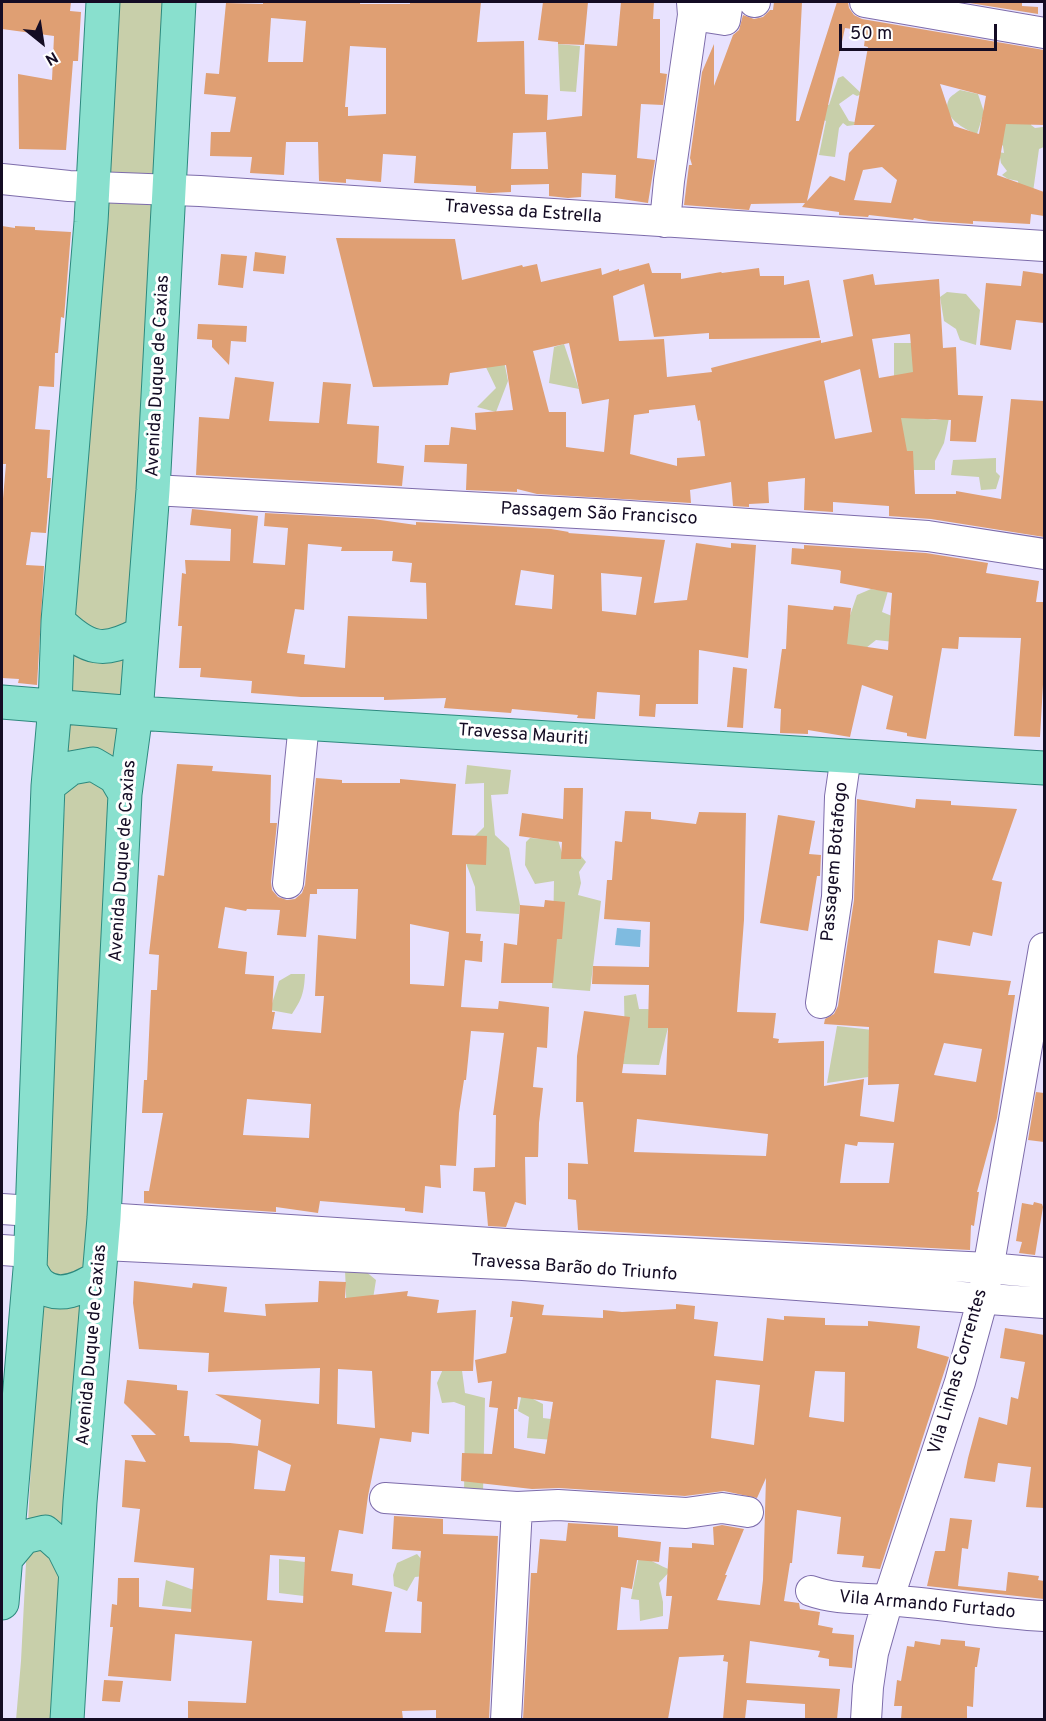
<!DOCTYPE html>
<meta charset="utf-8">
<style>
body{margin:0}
#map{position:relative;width:1046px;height:1721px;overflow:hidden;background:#e8e2fe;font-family:Overpass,sans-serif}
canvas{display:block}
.frame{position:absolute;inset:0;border:3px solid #140c24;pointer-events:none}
.north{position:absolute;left:12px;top:12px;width:60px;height:60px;-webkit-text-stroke:4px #fff;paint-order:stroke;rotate:150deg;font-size:16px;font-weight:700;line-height:24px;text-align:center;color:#140c24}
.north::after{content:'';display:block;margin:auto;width:21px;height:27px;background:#140c24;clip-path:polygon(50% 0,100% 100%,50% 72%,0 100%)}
.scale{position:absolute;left:839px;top:24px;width:158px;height:27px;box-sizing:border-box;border:3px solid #140c24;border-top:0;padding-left:8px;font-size:18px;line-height:21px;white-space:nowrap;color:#140c24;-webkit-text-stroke:4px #fff;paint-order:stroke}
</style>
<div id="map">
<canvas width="1046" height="1721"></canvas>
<div class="frame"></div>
<div class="north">N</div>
<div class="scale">50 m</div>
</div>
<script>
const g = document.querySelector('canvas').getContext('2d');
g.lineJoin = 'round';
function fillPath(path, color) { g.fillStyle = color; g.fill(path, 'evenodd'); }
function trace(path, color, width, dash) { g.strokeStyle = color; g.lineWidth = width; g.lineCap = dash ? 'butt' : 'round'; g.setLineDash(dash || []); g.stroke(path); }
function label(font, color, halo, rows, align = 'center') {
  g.font = font + ' Overpass,sans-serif'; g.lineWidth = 6; g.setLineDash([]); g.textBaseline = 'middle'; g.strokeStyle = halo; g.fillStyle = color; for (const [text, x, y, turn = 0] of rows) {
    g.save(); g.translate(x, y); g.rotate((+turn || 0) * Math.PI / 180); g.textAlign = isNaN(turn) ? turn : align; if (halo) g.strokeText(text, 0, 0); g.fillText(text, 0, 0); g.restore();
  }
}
const green = new Path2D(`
 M115 2H171L55 1719 16 1720 21 1661 69 717Z
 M558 44 580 46 576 92 560 91Z
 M843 76 862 94 857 96 853 94 839 104 849 121 855 122 854 125 847 126 843 123 839 128 835 157 819 155 826 121 810 114 813 102 829 105 838 78Z
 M960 90 978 94 984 112 977 134C965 130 940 116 949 99 951 96 957 92 960 90Z
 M1032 105 1031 125 1035 128 1043 127 1044 129V147L1039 149 1033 192 1019 190 1018 181 1008 179 1002 175 1007 171 1001 163 999 152 1004 153 1003 146 997 139 1007 117Z
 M947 292 966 294 980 310 976 345 960 340 956 329 944 321 940 297Z
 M894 343H917L921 418 935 420 949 418 944 443 935 461V470H913V451H894Z
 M564 344 579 389 549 383 554 347Z
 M502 351 508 381 496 412 477 407 496 388 482 359Z
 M996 458V472L1000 476 996 489 981 490 979 477 951 475 953 460Z
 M871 589 888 591 882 612 892 616 894 642 876 640 866 648 845 657 844 633 857 595Z
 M467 765 511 770 508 794 491 795 495 835 509 848 520 905 519 914 476 911 475 887 461 850 484 827V783L465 784Z
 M530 838 558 840 562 853 581 856 586 862 579 872 581 883 578 895 601 901 590 991 552 988 554 881 535 884 525 865 526 842Z
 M291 974H305C304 993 302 999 292 1014L270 1010 279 981Z
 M636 994 639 1009H648L670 1019 659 1065 622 1064 625 1052 624 996Z
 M837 1026 873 1030 868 1077 827 1083Z
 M358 1265 376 1280 369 1324 347 1318 345 1270Z
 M461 1363 465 1393 485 1398 483 1494 464 1497 465 1406 454 1402 442 1403 437 1383 443 1369Z
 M522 1393H534L533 1399 543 1404V1418L551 1419 555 1440 527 1438 529 1417 518 1411Z
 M417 1554 422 1560 425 1576 415 1577 407 1591 394 1586 393 1575 397 1563Z
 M639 1556C651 1559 659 1566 671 1570L659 1583 663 1602V1616L640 1621 639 1600 631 1599Z
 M279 1559 305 1562 304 1596 279 1593Z
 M166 1580 191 1589 217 1593 213 1611 162 1606Z`);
const water = new Path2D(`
 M617 928 641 930 640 947 615 945Z`);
const building = new Path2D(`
 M2 2H71L70 11 81 12 78 61H73L66 150 19 149 18 74 52 80 54 36 2 29Z
 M263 2H360V4H410V2H481L477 42 524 41 525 94 548 95 547 120 582 116 585 44 617 46 621 2H654L653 19H660V73L667 74 663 105 641 104 637 158 655 160 648 203 615 198 616 175 582 173 581 197 568 198 549 196V184L511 185V192L490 193 476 192V186L414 183 416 156 383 154 381 182 346 179V183L319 181 318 142H286L284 175 250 173 252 157 210 156 211 132H230L236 97 204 94 206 73 219 74 226 3 263 4ZM271 18 306 21 303 62H268ZM350 46 386 48V114L348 116V107H345ZM546 132 548 169H511L513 133Z
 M543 2H588L584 45 558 44V42L538 40Z
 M774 2H802L796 121H799L837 2H848L849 8 854 15 862 19 1044 50V125L1006 124 997 175 1044 192V216L1031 214 1030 224 973 221V224L929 221 914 218 913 220 869 215 868 217 839 215V212L802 207 805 203 751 204 749 210 684 205 689 165H692L690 158 702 72 714 44V86L733 35 739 30 743 15 754 19 763 17 770 10H773ZM845 28 866 31 864 46 868 47 854 125H875L849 153 845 181 830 176 807 201ZM940 84 986 96 979 134 954 126ZM882 167 897 180 891 203 854 200 863 170Z
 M963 2H1022V6L1038 7V14Z
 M2 226 15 228V226L35 227V230L71 232 64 318 61 317 58 353H55L54 387 39 386 35 429 50 430 47 478H51L46 533 31 532 26 565 44 566 37 685 18 683 19 679 2 678V510L6 464H2Z
 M336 238 455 239 462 280 522 265 523 267 537 264 541 282 601 268 602 275 619 269V271L649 263 652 273H681V279L721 272 722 273 759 268 760 276H784V285L809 280 820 338 709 339V333L654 337 644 284 613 296 619 341 664 339 667 377 712 372 711 368 821 340V343L853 336 843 280 873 274 875 285 939 279 943 348 956 347 958 395 983 396 976 442 950 441 951 420 901 418 907 451H913L915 494H956V491L1001 499 1011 399 1044 401V537L931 519 889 516V506L833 502V512L804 510 805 478 768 482 769 503 749 504V507L733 506 731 482 690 490 691 503 537 494 517 489V492L466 490 467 464 424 462 425 445H449L451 427 476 430 475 413 513 410 506 365 450 373 448 385 373 387ZM910 334 913 372 879 378 872 339ZM569 343 582 404 609 399 604 452 566 447V412H549L533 351ZM860 369 872 432 835 439 824 381ZM695 405 698 421 700 420 705 456 677 458V466L630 454 634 415 649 413V410Z
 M255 252 286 256 284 274 253 271Z
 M221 254 247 256 243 288 218 285Z
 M1023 271 1044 274V323L1016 320 1011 350 980 345 986 283 1021 286Z
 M198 324 247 326 246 342 231 341 229 365 212 347V340L197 339Z
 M235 377 274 382 269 421 319 423 323 382 351 384 347 424 379 426 377 463 404 466 402 486 196 475 199 417 229 419Z
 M192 509 258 516 253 563 285 565 288 528 264 526 265 513 373 519 416 525V522L551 529 569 532 568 533 665 540 654 603 687 600 696 543 731 548V543L756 545 748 658 699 650 698 704H656L655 717 639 716 640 695 597 692 595 719 577 718 578 715 512 709 511 713 444 708 446 698 384 700V697H301L251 693 252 681 200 677 201 668H179L182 626H178L182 573 186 574 185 560 230 561 231 529 190 525ZM308 544 342 547 341 551H393L392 561 412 563 410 582 426 583 427 619 348 616 345 668 304 664 305 655 287 653 295 609 304 610ZM521 570 554 575 552 609 515 605ZM601 573 642 577 636 615 602 611Z
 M804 545 926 553 988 563 986 573 1039 581 1036 602H1044V667L1040 737 1014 736 1021 638 959 637 958 649 942 648 926 739 907 736V733L886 729 893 696 862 685 850 737 808 730V734L780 733 781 709 774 708 782 649H786L788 605 833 610 834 606 851 608 847 644 888 650 892 593 840 583 841 571 839 570 791 564 792 548 804 549Z
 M733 667 747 669 743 728 727 727Z
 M177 764 213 766 212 771 271 775 270 823H277L271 882 272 890 278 897 287 900 295 899 302 893 305 885 316 778 342 780V783H400V779L456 784 452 835 487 836 486 865 466 864V933L481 934 480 941H483L482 962 465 960 461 1007 498 1009 499 1001 549 1007 547 1048 537 1047 533 1087 543 1088 539 1123 538 1157H525L526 1205 515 1202 506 1227 488 1226 485 1192 473 1191 474 1168 495 1167 496 1115H493L504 1033 471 1031 466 1080H464L459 1113 456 1166 440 1165 441 1188 425 1186 423 1213 405 1211V1208L320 1201 318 1213 276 1207V1212L144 1203V1191H149L163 1113H142L144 1080H147L151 990H157L159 955 149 954 158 875 164 876ZM317 889H358L356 939 318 935 315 996H324L321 1033 272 1029 275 1012H272L274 976 245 974 247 952 218 948 225 907 246 911 247 909 280 910 277 935 306 937 310 894H317ZM410 924 449 932 444 986 410 984ZM247 1099 311 1104 309 1138 243 1135Z
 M564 788H583L581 859H561L562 842 519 836 522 813 563 819Z
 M857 799 915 808 916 799 951 801V805L1017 809 992 880 1002 882 992 936 973 932 970 946 938 940 934 973 1011 981 1008 995H1015L997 1118 977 1192H979L974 1226 971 1225 970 1250 578 1230 576 1200 568 1199V1163L588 1164 583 1102H576L577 1056 584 1011 630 1017 622 1073 666 1075 668 1028H648L649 985 592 984 593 966 649 967 650 922 604 919 607 880H612L615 841 622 842 625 811 651 812V819L696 824 699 812 746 813 744 920 737 1012 776 1013 773 1038 779 1039 778 1043 824 1041V1086L864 1079 860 1116 894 1122 899 1084 868 1085 869 1027 824 1024 825 1019 834 1014 838 1006 854 900ZM944 1043 982 1049 976 1082 934 1075ZM637 1119 768 1134 766 1156 634 1152ZM858 1142 894 1143 889 1183H840L845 1144 857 1146Z
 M778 815 815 821 809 854 821 855 820 876H817L808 931 760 923Z
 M545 900 565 902 562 939H557L553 983H501L504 943 517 945 520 905 544 907Z
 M1036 1092 1044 1093V1142L1028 1140Z
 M1034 1202 1042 1204 1043 1207 1035 1255 1019 1253 1022 1242 1016 1241 1022 1203 1033 1205Z
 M134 1281 192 1288 193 1283 227 1287 224 1312 266 1316 265 1304 318 1302 319 1281 346 1282 345 1298 408 1291 407 1296 439 1300 437 1313 476 1310 473 1371H431L429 1434 412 1432 411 1442 380 1438 368 1496 363 1534 339 1530 331 1571 353 1574 352 1585 392 1592 385 1632 421 1633 422 1602 417 1601 421 1551 392 1549 394 1516 443 1519V1534L498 1536 489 1719H436V1710L402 1711 403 1719H188V1701L246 1703 252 1641 175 1634 171 1681 108 1676 113 1627H110L112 1604 117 1605 118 1578H139V1607L191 1612 194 1568 134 1562 140 1509 122 1507 125 1460 146 1462 131 1435H156L124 1403 127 1380 177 1385V1390L188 1391 184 1436H189L190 1442 230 1443 258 1446 261 1420 215 1394 319 1404 320 1368 208 1372 209 1353 139 1349 133 1303ZM338 1369 372 1371 375 1428 337 1424ZM258 1450 291 1465 285 1491 254 1489ZM270 1555 305 1557 303 1603 267 1600Z
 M512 1301 544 1305 542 1315 603 1318V1310L622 1312 676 1309V1304L695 1306 694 1319 718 1322 714 1356 763 1361 767 1318 784 1320V1316L825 1318V1325L868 1326V1321L920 1326 917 1348 949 1357 880 1569 862 1567 864 1556 837 1554 841 1517 797 1510 792 1563H790L784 1601 799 1603 800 1609 820 1612 818 1625 833 1628 832 1633 854 1635 852 1668 829 1666V1659L818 1657 820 1651 750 1641 746 1683 840 1689 837 1719H805V1704L747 1700 745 1719H723L728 1662 723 1661 724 1655 679 1657 668 1719H523L531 1573H537L540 1539 566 1541 568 1523 618 1526V1537L661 1542 659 1562 637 1560 632 1589 621 1587 617 1630 668 1629 672 1596H666L669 1547 692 1548V1543L714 1545 713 1527 722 1525 744 1529 725 1575H727L717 1600 760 1605 763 1580 766 1478 757 1498 724 1491 685 1496 559 1488 532 1489 461 1481 462 1453 492 1454 498 1408 489 1407 492 1381 478 1383 475 1360 506 1353 513 1317H510ZM815 1371 845 1372 844 1422 809 1417ZM716 1380 760 1385 754 1445 711 1438ZM518 1397 553 1402 545 1454 514 1448V1409H517Z
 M1005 1328 1044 1335V1508L1026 1507 1031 1467 998 1463 995 1482 964 1478 968 1458 979 1417 1007 1425 1011 1397 1018 1399 1025 1362 1000 1358Z
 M950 1518 972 1520 968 1549 962 1548 958 1586 1006 1591 1008 1572 1039 1576 1038 1580 1044 1581V1599L927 1586 935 1551H945Z
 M941 1639 965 1641V1646L980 1648 977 1667H975L973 1707 967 1706V1719H901L902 1706H894L897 1680 901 1681 907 1646 914 1647 915 1641 940 1645Z
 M104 1680 123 1681 120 1702 102 1701Z`);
const minor = new Path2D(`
 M754 2H755
 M865 2 1044 33
 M693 15 725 20 728 2
 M2 179 69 186 200 191 1044 246
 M665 222 669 181 693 15 692 2
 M153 490 614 515 928 536 1044 554
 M288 883 304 723
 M821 1003 837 897 840 797 846 756
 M2 1209 32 1211
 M104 1218 522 1245 988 1268 1044 1273
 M103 1245 523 1265 1044 1303
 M2 1250 30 1252
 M385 1498 517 1507 558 1505 686 1513 722 1508 748 1512
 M811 1591C836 1600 861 1598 888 1600 940 1604 992 1613 1044 1616
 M506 1720 517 1507
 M866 1720 868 1687 873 1653 888 1600 960 1382 983 1298 1044 948`);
const major = new Path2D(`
 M58 621C88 650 103 654 140 634
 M2 702 136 713 1044 768
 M48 786 71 768 93 764 115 777 125 794
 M30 1269C33 1274 36 1281 41 1285 59 1300 82 1288 99 1277
 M4 1561 24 1537 45 1532 63 1548 75 1572
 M2 1603 30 1269 48 786 55 706 58 621 91 222 103 2
 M67 1720 80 1502 104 1218 125 794 136 713 153 490 179 2`);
const streetNames = [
 ["Travessa da Estrella",523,213,4],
 ["Avenida Duque de Caxias",159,376,-87],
 ["Passagem São Francisco",599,515,3],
 ["Travessa Mauriti",523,736,4],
 ["Avenida Duque de Caxias",124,861,-86],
 ["Passagem Botafogo",836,862,-85],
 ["Travessa Barão do Triunfo",574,1269,4],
 ["Avenida Duque de Caxias",93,1345,-85],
 ["Vila Linhas Correntes",959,1372,-74],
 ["Vila Armando Furtado",927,1606,5]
];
fillPath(green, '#c8cfaa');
fillPath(water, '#7fbbe0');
fillPath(building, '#df9f73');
trace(minor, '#7d6cab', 32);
trace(major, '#2d897e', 35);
trace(minor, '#fff', 30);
trace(major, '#89e0ce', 33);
label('18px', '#140c24', '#fff', streetNames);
</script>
